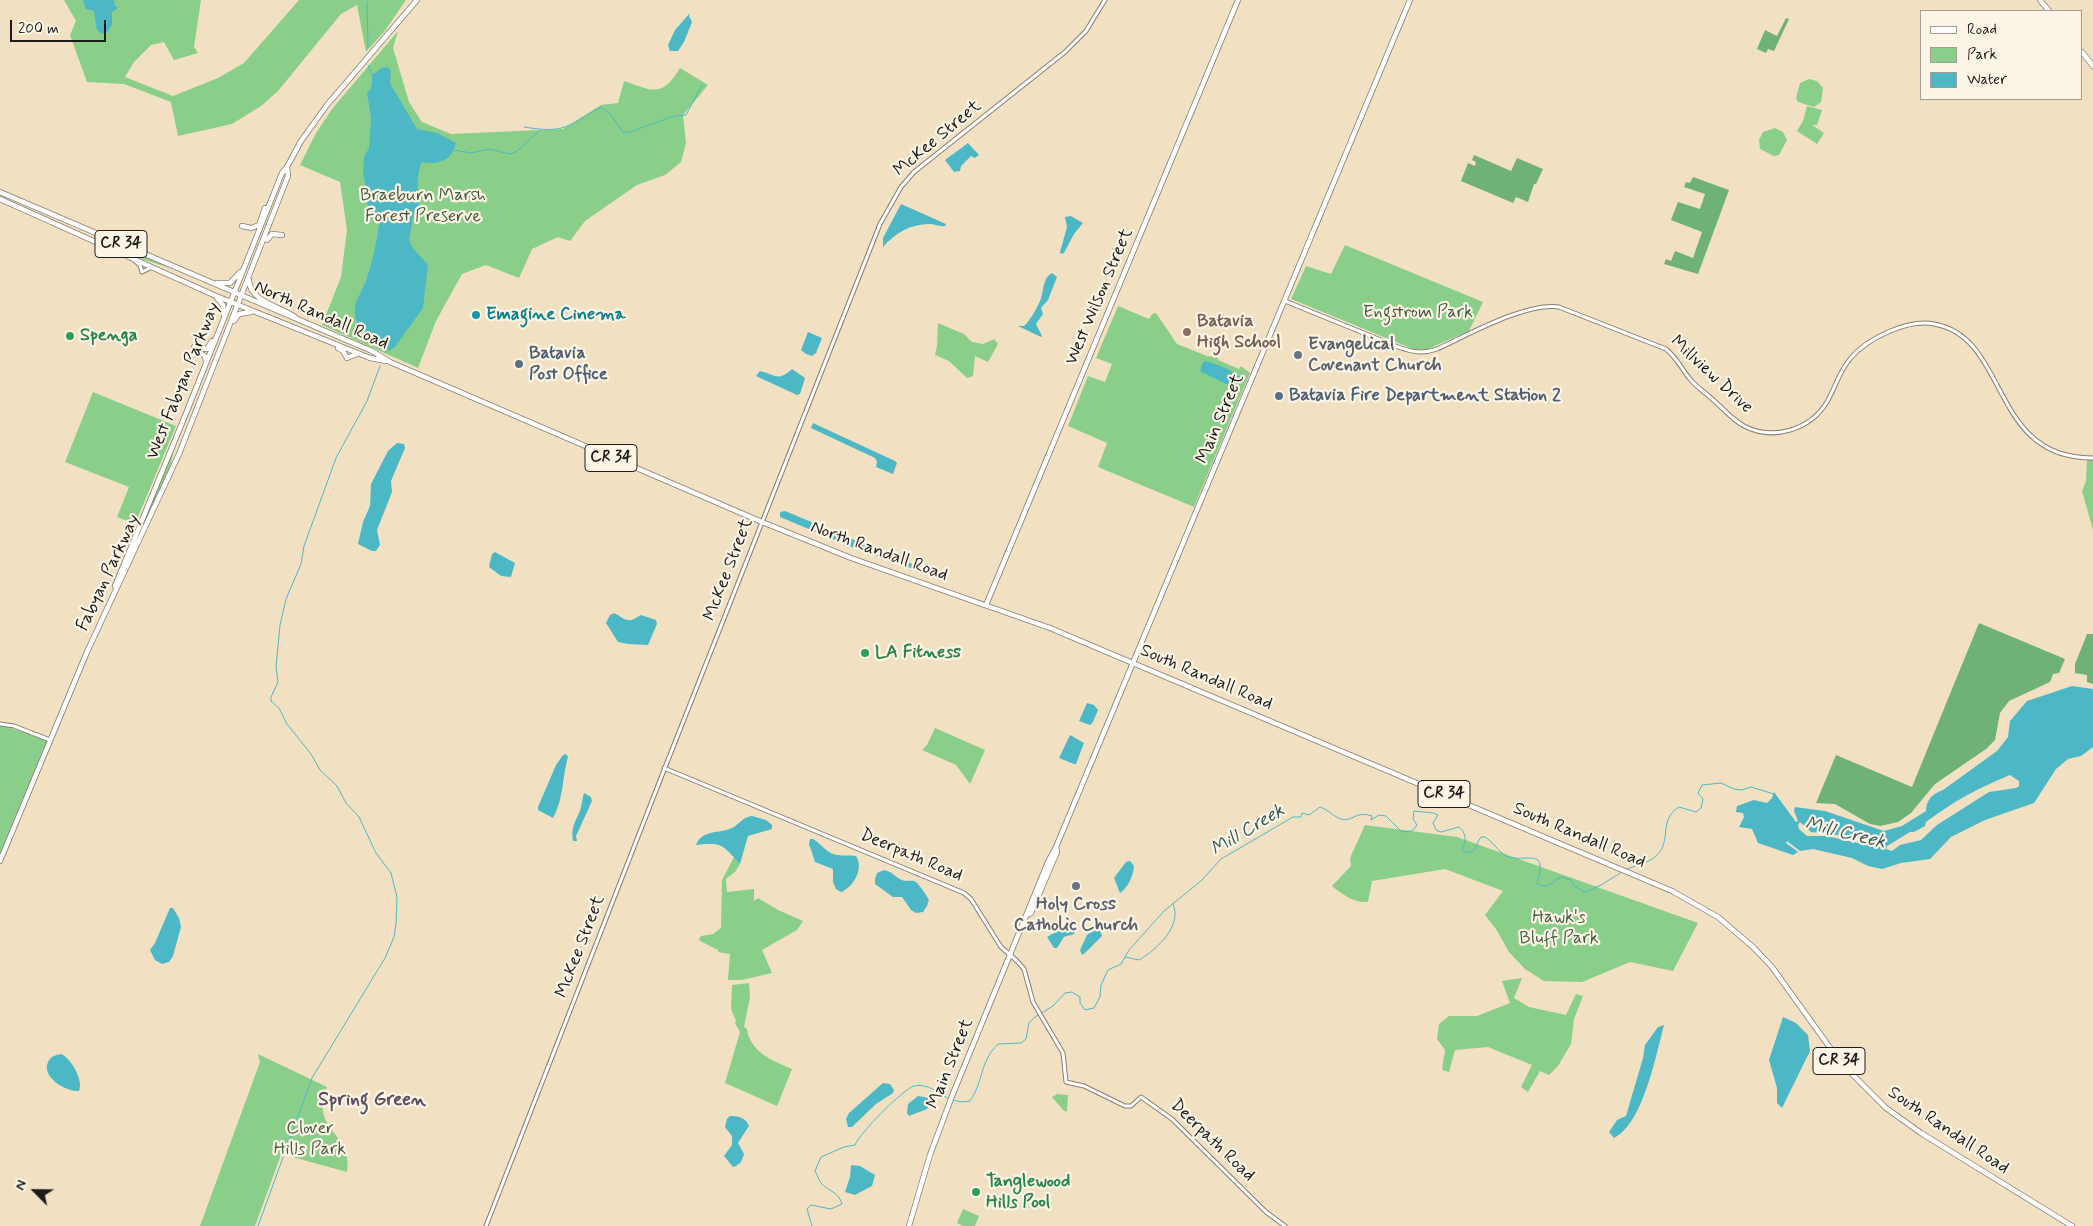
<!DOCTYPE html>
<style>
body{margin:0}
#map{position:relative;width:2093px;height:1226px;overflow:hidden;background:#f2e0c2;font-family:Mynerve,sans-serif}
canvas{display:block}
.legend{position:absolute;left:1920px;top:10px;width:162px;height:90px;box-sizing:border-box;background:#fcf5e5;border:1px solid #a29e95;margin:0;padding:6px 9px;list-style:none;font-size:15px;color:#1c1c1c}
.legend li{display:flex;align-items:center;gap:10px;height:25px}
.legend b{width:25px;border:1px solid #a29e95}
.north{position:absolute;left:10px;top:1166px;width:50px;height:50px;-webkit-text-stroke:4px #fcf5e5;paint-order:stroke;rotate:293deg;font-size:14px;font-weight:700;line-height:20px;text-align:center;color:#1c1c1c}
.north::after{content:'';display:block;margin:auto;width:18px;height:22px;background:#1c1c1c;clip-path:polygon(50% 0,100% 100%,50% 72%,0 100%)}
.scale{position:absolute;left:10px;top:20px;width:96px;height:22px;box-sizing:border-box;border:2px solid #1c1c1c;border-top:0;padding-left:6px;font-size:15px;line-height:18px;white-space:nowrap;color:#1c1c1c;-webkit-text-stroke:4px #fcf5e5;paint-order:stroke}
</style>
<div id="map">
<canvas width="2093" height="1226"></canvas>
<ul class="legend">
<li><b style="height:6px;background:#fff"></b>Road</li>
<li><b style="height:14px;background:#89cf8a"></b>Park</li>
<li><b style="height:14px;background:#4cb8c6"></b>Water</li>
</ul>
<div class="north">N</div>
<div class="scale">200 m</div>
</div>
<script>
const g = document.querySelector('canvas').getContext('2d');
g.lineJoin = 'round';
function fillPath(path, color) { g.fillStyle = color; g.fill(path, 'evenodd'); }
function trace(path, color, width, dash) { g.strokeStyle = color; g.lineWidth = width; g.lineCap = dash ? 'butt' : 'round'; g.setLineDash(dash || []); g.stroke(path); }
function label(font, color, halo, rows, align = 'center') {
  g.font = font + ' Mynerve,sans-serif'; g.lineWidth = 4.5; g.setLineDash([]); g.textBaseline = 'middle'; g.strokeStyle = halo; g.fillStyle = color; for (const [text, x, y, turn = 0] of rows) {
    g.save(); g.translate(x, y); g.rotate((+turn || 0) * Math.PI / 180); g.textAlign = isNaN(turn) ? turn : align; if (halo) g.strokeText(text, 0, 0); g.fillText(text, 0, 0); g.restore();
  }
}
const green = new Path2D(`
 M64 0H201L194 47 198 53 174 60 164 42 151 45 134 62 125 77 173 96 218 78 244 63 299 0H406L384 32 366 52 357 5 341 14 278 91 261 106 232 124 178 136 171 102 124 84 87 82 70 35 76 21Z
 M398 31 393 48 409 102 422 122 451 134 563 129 601 105 618 103 624 81C653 91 662 98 680 68L708 85 683 115 686 143 681 162 665 175 637 185 585 221 570 241 558 237 532 249 519 278 486 265 462 274 436 321 418 368 322 325 341 277 347 230 340 182 300 165 316 133 332 109Z
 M1809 79 1817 81 1823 88 1821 102 1814 107 1798 102 1796 98 1800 83Z
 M1807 106 1822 110 1817 125H1812L1824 133 1817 144 1797 131 1803 121Z
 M1775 128 1783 132 1787 140 1779 155 1774 156 1760 149 1759 140 1763 132Z
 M97 238 116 244 173 269 142 259Z
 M1345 245 1483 302 1469 331 1428 349H1413L1291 299 1306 266 1331 274Z
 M1118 306 1149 319 1152 314 1156 313 1177 344 1207 356 1218 357V360L1239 369 1241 366 1250 373 1194 507 1098 467 1107 443 1068 426 1088 376 1105 382 1112 364 1096 358Z
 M938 323 964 334 972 342 983 344 994 339 998 344 988 362 975 356 973 376 967 378 949 361 935 355 937 346Z
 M93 392 176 426 135 524 117 517 129 487 65 462Z
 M174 449 168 477 121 574Z
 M2087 459H2093V530L2082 491 2086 481Z
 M0 725 50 740 0 859Z
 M935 728 985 750 970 784 956 765 922 750 927 745Z
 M1365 825 1457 837 1698 923 1673 971 1630 962 1582 982 1544 981 1525 969 1509 952 1496 929 1485 915 1503 891 1445 869 1372 881 1368 902C1354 903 1343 895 1332 886L1351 866 1350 858Z
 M734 857 740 864 735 872 726 879 727 892 754 889V901L758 898 778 910 803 921 797 930 762 950 772 973 742 980H728L730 954 718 952V950L700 941 699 939 701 936 713 934 721 928 722 880Z
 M1522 978 1514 998 1529 1007 1566 1015 1576 994 1583 996 1574 1019 1571 1044 1558 1066 1549 1075 1540 1071 1528 1092 1521 1087 1532 1065 1488 1047 1455 1050 1449 1072 1442 1070 1445 1050 1437 1039 1439 1024 1449 1016H1477L1510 1003 1502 981Z
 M749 983 750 997 744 1027 747 1029C750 1052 773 1061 792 1069L777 1106 725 1083 740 1032 735 1023 736 1021 731 1009 732 985Z
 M258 1054 327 1087C309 1132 354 1132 347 1172L296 1158 282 1152 255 1226H200L260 1062Z
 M1057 1094 1068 1095 1067 1112 1063 1110 1052 1097Z
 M963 1209 979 1216 975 1226H963L957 1223Z`);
const forest = new Path2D(`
 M1786 18 1789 19 1774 51 1768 49 1766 53 1757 49 1765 30 1777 36Z
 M1474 155 1511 171 1517 158 1543 169 1536 184H1534L1528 202 1516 197 1513 203 1461 181 1468 163 1475 166 1476 162 1472 160Z
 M1693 177 1729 190 1698 274 1664 264 1666 259 1671 261 1675 251 1693 258 1702 232 1671 220 1678 202 1700 209 1705 194 1684 187 1686 182 1690 183Z
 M1979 623 2065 659 2059 673 2053 674 2050 682 2009 701 2000 713 1995 740 1986 749 1935 784 1911 813 1898 822 1880 826 1870 824 1835 804 1816 803 1836 755 1912 787Z
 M2087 634H2093V684L2087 682V675L2075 673V664Z`);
const water = new Path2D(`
 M83 0H114L115 6 118 8 112 12V25L106 34H102L97 30 94 11 86 9Z
 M690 13 689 16 692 22 684 42 678 51H670L668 45 675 30Z
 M388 67 391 71 390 83 417 129 437 133 456 143C452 161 438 165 422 162 415 177 419 191 419 207L414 212 409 240 413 248 428 265 423 308 395 347 389 351 384 348 381 344 361 333C357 324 354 316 355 306 357 298 363 289 366 281 372 263 377 242 379 224L367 213 368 198 363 172 364 157 369 148 371 118 367 92 370 91 372 84V74L376 73 381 68Z
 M968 143 979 155 975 158 971 156 961 166 960 171 954 172 945 160Z
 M901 204 946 224 945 226C939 227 935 224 929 224 911 224 895 233 883 247V238Z
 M1071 216 1083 223 1074 234 1064 253 1061 254 1060 252 1067 227 1065 217Z
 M1052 273 1057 277 1048 300 1041 308 1043 314 1036 324 1042 336 1041 337 1018 326H1024C1030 321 1039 305 1041 298 1044 288 1043 278 1052 273Z
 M808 332 822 338 816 353 812 356 806 354 801 350Z
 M1206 361 1226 368 1241 377 1228 406 1224 404 1232 387 1200 371 1203 362Z
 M792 369 805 378 800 394 797 395 756 376 760 371C776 375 778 382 792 369Z
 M813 423 895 461 897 463 893 474 876 467 877 462 875 458 811 428Z
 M397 443 404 444 405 448 391 481 392 492 377 530 380 545 376 551H372L358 544 363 522 370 506 371 484 388 451Z
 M785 511 941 576 939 578 857 549 780 517V512Z
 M495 552 515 563 511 577 501 576 489 567 492 554Z
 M614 613C627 620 627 624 641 615L656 620 657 624 648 645 628 644 618 642 606 623 610 615Z
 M2072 686 2093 689V747L2081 756 2068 759 2056 769 2034 803 1985 820 1951 837 1930 859 1901 863 1882 869 1868 866 1852 858 1813 849 1800 851 1787 841 1786 843 1798 852 1793 855 1758 843 1752 829 1739 827 1744 817 1743 813 1736 812 1737 806 1754 800 1767 803 1772 798 1774 792 1796 822 1798 821 1794 811 1795 807 1825 811 1884 831 1902 826 1926 811C1926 799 1933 794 1943 790L1997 751 2008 737 2010 721 2027 701ZM2010 775 2019 781V786L2016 788 1989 792 1937 825 1921 840 1900 845 1892 851 1886 849 1887 846 1910 832H1914L1925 826 1926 822C1954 801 1978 788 2010 775ZM1800 822 1811 832 1864 838 1865 843 1863 844 1826 836H1807L1799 829 1798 825Z
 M1087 703 1094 705 1098 710 1093 722 1090 725 1079 721Z
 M1070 735 1084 743 1076 764H1074L1059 758Z
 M566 754 568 757C562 777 564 799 553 818L538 810V807L556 765 563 755Z
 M584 793 591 797 592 801 576 836 577 841H573C571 829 574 824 579 813 582 807 582 799 584 793Z
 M752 816 766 820 772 825V829L748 836 740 864C722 845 724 842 696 845 702 829 719 834 732 828 740 824 742 817 752 816Z
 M810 839H813C821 844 829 855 838 855 845 856 849 855 856 856 864 868 854 887 841 892L836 889 833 882V869L815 862 809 844Z
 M1130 861 1134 866C1133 876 1128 888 1120 893L1114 878 1126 862Z
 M884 870C894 872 894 877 902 880 906 882 910 880 914 881 918 882 927 896 929 900L927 906 923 912 916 913 911 910 902 897H893L875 884V879L877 873Z
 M170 908H173L179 918 181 927 173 956 169 962 162 964 155 960 150 950 155 943Z
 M1069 924 1076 927C1076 937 1071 934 1064 937L1057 948H1054L1047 937Z
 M1096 928 1100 929 1102 936 1086 952 1082 955 1080 950 1087 935Z
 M1783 1017 1796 1023 1808 1035 1810 1051 1782 1108 1777 1103V1088L1769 1060Z
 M1664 1025C1656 1055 1643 1124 1614 1138L1609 1132 1617 1120 1626 1116 1643 1058 1645 1045 1658 1027Z
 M61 1054C71 1058 84 1081 79 1091 66 1092 41 1077 48 1062 51 1057 54 1055 61 1054Z
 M883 1083 890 1084 894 1090 893 1093 876 1104 852 1127H848L846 1119 849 1113Z
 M918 1096 930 1098 932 1102 927 1109 909 1116 907 1113 908 1104Z
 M730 1116C739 1116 746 1118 749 1126L738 1143 744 1154C742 1161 740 1165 733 1167L724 1156 732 1145V1136L725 1127 727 1119Z
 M851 1165 860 1166 875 1175 872 1186 855 1195 845 1192 850 1177Z`);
const stream = new Path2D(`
 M367 2 368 47
 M368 65 372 74
 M524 127C565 134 568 126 601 107L611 115 623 132H630L674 116 686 115 702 85
 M454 150 471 153 489 149 510 154 517 151 539 131
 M385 353 386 349
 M1625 870C1635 865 1650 863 1657 855 1672 841 1658 820 1679 807L1696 812 1701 808 1703 799 1698 793 1702 785 1721 783 1734 789 1742 790 1751 787 1774 794
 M1125 957 1139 960C1156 950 1183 926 1173 904
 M953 1100 962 1102 970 1101C984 1081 979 1063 998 1044L1021 1043 1026 1039 1029 1023 1035 1017 1053 1006 1065 993 1072 992 1080 997V1003L1085 1010 1094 1008 1100 997 1101 985 1108 970 1121 964 1129 950 1164 911 1202 880 1221 859 1293 817H1301L1302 813 1309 815 1320 807C1329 810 1334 817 1341 819 1351 823 1356 810 1372 816L1371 820 1379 815 1386 816 1402 832 1412 831 1417 825 1413 819 1414 811 1433 813 1438 815 1433 823 1436 830 1441 832 1459 827C1466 832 1467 842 1462 849L1465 852C1477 854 1475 845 1481 837H1485C1493 842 1499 852 1506 856 1525 864 1549 845 1537 883 1545 891 1553 881 1562 877L1571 880 1573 885 1585 892 1601 885 1622 872
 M258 1226 312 1078 385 958 394 937 396 924 397 897 391 873 376 853 359 817 346 803 337 786 320 770 311 754 287 724 279 708 271 701V697L278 682 276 667 280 625 286 599 301 564 304 546 336 458 367 401 380 366
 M812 1226 807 1209 811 1205 831 1209 842 1204C839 1192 828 1191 821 1183 819 1180 817 1175 815 1171L821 1157 844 1147 855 1145C859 1134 903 1089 914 1086 928 1083 938 1093 949 1099`);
const minor = new Path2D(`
 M135 261 140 265 142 272 150 268
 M1285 301 1398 347C1412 352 1423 354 1437 349 1468 335 1526 302 1559 307L1666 349C1677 358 1681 368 1690 379 1696 387 1705 392 1712 399 1723 408 1731 419 1744 426 1773 441 1810 430 1827 402 1835 388 1839 372 1850 359 1867 338 1908 319 1934 324 2010 337 1989 459 2093 458
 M0 724 14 726 50 740
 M664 768 964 893 971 899 1001 947 1017 961 1024 969 1033 1002 1063 1053 1066 1082 1084 1086 1125 1106H1131L1141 1097 1172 1119 1266 1212 1285 1226
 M486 1226 666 765 880 224 901 187 914 172 1065 52 1086 31 1105 0`);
const major = new Path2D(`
 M2040 0 2049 11
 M2082 52 2093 66
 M0 192 372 351 390 362 762 522 851 558 1050 628 1672 891 1718 917 1753 947 1772 967 1841 1063 1886 1108 1921 1133 2072 1226
 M0 199 216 296 370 358 386 361
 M242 226 251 228 259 225 265 208
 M267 240 272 234 282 235
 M249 280C249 301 281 307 295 317
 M216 283H230L240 272
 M217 298 223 305 224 316
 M234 321 239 314 251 312
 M194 347 207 349 212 341
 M194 347 196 350 205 356 206 362
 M338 348 343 351 347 358 357 354
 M115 586 187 411 282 173 287 167 301 141 327 105 417 0
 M986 605 1238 0
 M0 861 87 652 179 454 288 176 287 167
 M1027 915 1031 913 1057 852 1056 847
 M909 1226 930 1155 952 1096 1048 862 1056 847 1410 0`);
const markers = [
 [476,315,5,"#0f9aa8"],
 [1187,332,5,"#8d6e63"],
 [70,336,5,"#2e9e5b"],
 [1298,355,5,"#6b7280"],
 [519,364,5,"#5c6f8a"],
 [1279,396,5,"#5c6f8a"],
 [865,653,5,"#2e9e5b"],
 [1076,886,5,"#6b7280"],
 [976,1192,5,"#2e9e5b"]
];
const shields = [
 [121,244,52],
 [611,458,52],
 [1444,794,52],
 [1839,1061,52]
];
const shieldNames = [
 ["CR 34",121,244],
 ["CR 34",611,458],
 ["CR 34",1444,794],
 ["CR 34",1839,1061]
];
const streetNames = [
 ["McKee Street",938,139,-40],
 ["West Wilson Street",1100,297,-67],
 ["North Randall Road",321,316,24],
 ["Millview Drive",1711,375,43],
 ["West Fabyan Parkway",184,381,-68],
 ["Main Street",1221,419,-67],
 ["North Randall Road",879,552,20],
 ["McKee Street",729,570,-69],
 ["Fabyan Parkway",109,573,-65],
 ["South Randall Road",1206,678,23],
 ["South Randall Road",1579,836,23],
 ["Deerpath Road",911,856,23],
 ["McKee Street",581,947,-69],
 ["Main Street",951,1064,-68],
 ["South Randall Road",1948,1131,34],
 ["Deerpath Road",1212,1141,44]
];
const parkNames = [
 ["Braeburn Marsh",423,196],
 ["Forest Preserve",423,217],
 ["Engstrom Park",1418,313],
 ["Hawk's",1559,918],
 ["Bluff Park",1559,939],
 ["Clover",310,1129],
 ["Hills Park",310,1150]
];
const cultureNames = [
 ["Emagine Cinema",486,315]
];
const educationNames = [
 ["Batavia",1197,322],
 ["High School",1197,343]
];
const leisureNames = [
 ["Spenga",80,336],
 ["LA Fitness",875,653],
 ["Tanglewood",986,1182],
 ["Hills Pool",986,1203]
];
const worshipNames = [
 ["Evangelical",1308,345],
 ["Covenant Church",1308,366],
 ["Holy Cross",1076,905,"center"],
 ["Catholic Church",1076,926,"center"]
];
const serviceNames = [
 ["Batavia",529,354],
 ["Post Office",529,375],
 ["Batavia Fire Department Station 2",1289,396]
];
const waterNames = [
 ["Mill Creek",1248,831,-31],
 ["Mill Creek",1845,834,14]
];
const neighbourhoodNames = [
 ["Spring Green",372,1101]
];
fillPath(green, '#89cf8a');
fillPath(forest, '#6eb276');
fillPath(water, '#4cb8c6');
trace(stream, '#4cb8c6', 1);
trace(minor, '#877e6f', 5);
trace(major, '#877e6f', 6);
trace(minor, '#fff', 3);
trace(major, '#fff', 4.5);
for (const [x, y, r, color] of markers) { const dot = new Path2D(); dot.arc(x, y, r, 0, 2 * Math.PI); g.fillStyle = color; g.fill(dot); trace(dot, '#fcf5e5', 2); }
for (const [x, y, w] of shields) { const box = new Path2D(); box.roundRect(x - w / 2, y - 13.5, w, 27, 4); g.fillStyle = '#fcf5e5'; g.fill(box); trace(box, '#1c1c1c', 1); }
label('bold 16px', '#1c1c1c', null, shieldNames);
label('18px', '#1c1c1c', '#fcf5e5', streetNames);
label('18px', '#425b42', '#fcf5e5', parkNames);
label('bold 18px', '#0d838f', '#fcf5e5', cultureNames, 'left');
label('bold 18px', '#785e54', '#fcf5e5', educationNames, 'left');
label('bold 18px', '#27864d', '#fcf5e5', leisureNames, 'left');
label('bold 18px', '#5b616d', '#fcf5e5', worshipNames, 'left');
label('bold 18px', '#4e5e75', '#fcf5e5', serviceNames, 'left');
label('italic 19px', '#2f5a60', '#fcf5e5', waterNames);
label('bold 19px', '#5c4f61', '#fcf5e5', neighbourhoodNames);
</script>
